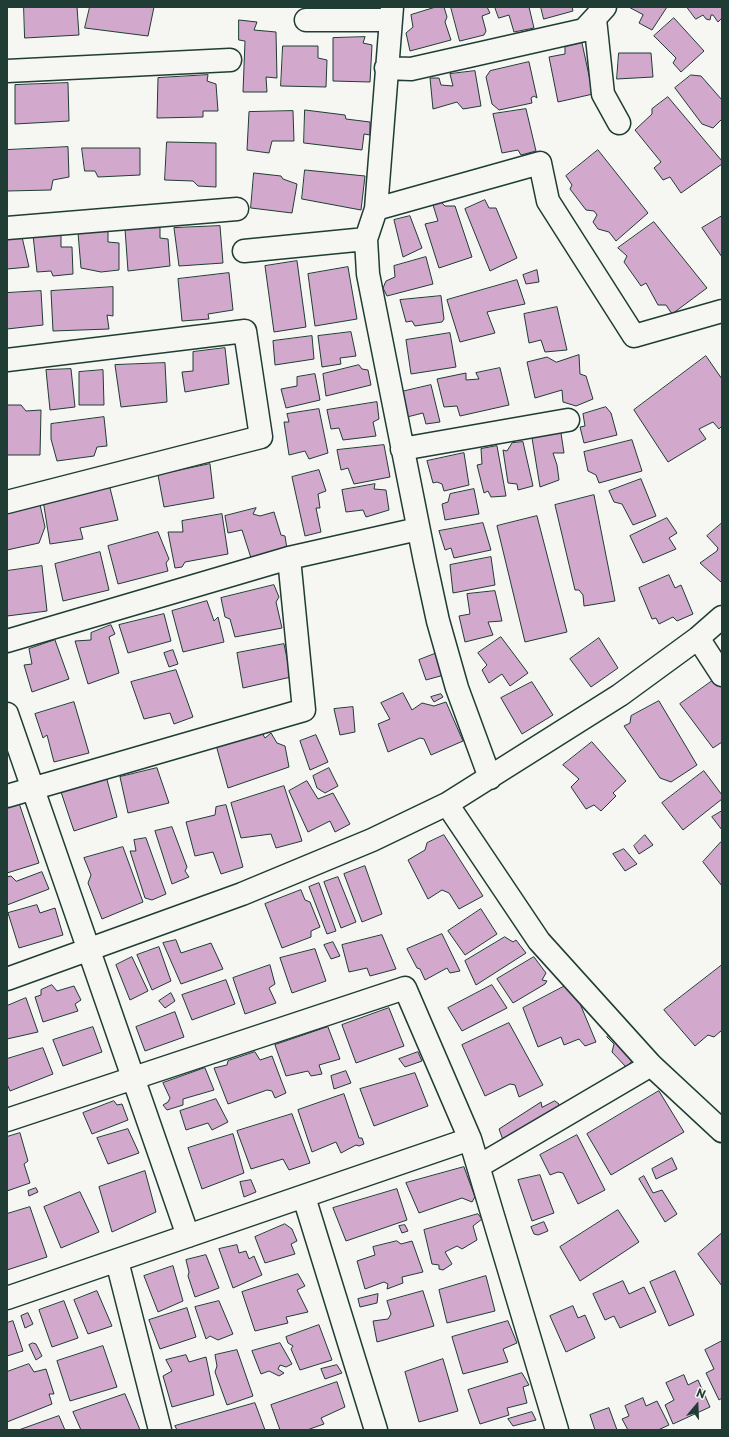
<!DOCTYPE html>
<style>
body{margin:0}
#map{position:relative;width:729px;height:1437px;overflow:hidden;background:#f6f6f2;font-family:"Playpen Sans",sans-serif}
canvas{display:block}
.frame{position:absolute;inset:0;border:8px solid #1f3d34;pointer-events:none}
.north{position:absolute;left:677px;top:1385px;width:40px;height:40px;-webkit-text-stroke:3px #f6f6f2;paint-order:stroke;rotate:19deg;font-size:11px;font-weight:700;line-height:16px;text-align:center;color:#1f3d34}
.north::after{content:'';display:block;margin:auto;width:14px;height:18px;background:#1f3d34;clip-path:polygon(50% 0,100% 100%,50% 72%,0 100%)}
</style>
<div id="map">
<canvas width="729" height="1437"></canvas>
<div class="frame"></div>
<div class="north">N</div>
</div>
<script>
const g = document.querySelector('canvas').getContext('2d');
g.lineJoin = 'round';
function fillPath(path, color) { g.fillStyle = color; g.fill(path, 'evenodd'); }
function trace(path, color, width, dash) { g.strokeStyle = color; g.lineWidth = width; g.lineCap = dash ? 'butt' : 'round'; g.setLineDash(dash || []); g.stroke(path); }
const building = new Path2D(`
 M24 7H77L79 35 25 38Z
 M90 7H154L148 36 85 28Z
 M436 7H444L447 17 445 22 451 40 410 51 406 33 413 27 411 15Z
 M451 7H487L490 13 482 16 486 31 484 35 460 41Z
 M495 7H529L534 28 514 32 509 15 499 18Z
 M541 7H572L573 11 544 19Z
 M629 7H667L652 30 639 23 643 15Z
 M687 7H722V18L718 22 713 15H711L710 20 706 19 703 15 696 19Z
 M674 18 704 51 681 72 673 63 676 58 654 36Z
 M239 20 257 22 254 30 276 32 277 78 266 77 267 92H243L245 41 239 40Z
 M365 37 363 43 372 45 370 82 333 81V38Z
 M582 43 593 94 558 102 549 57 565 54V47Z
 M283 46H318V58L327 60 326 87 281 86Z
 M619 53H651L653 77 617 79Z
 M529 62 537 98 534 96 531 98 532 103 499 110 492 104 486 77 490 71Z
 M475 71 481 106 463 109 457 102 433 109 430 78H439L441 85 453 86 450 74Z
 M208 75 207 81 216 84 218 111H203V117L157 118 158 78Z
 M691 75 701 76 722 100V119L713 128 702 124 675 88Z
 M68 83 69 121 15 124V85Z
 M668 97 722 161V164L681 193 670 177 663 180 654 168 661 162 635 130 652 114V109Z
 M526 109 536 151 521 155 518 150 502 153 493 114Z
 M305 110 345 115 346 119 370 122V135L364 134 362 150 304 143Z
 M293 111 294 141H272L269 153 247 150 249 112Z
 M167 142 216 143V187L198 186 193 181 165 180Z
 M68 147 69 177 53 180 51 190 7 191V150Z
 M82 148H140V175L98 177 95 171H85Z
 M598 150 648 213 616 241 609 232 598 229 593 222 597 215 594 211 586 210 570 189 572 185 566 176Z
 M305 170 365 176 361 210 302 199Z
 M254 173 281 176 283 179 297 184 292 213 251 208Z
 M485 200 489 208H496L517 258 490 271 465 209Z
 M441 202 445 206H455L472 257 439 268 425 224 438 221 433 205Z
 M410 216 422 248 403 257 394 220Z
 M722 216V257L702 228Z
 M654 222 707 288 672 314 666 305H658L646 283 641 286 624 262 627 256 618 248Z
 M220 226 223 263 179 266 174 228Z
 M160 228V238L168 239 170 266 128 271 125 229Z
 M108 231V242L119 243V270L101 272 81 268 78 233Z
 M61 234V247H72L73 274 53 276 51 271 37 272 33 235Z
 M7 237H22L29 267 7 269Z
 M426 257 433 284 387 296 383 288 386 281 395 277 394 266Z
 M297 261 306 327 274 332 265 266Z
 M348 267 357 319 315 326 308 274Z
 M537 270 539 282 526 284 523 275Z
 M229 273 233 310 208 314 209 319 182 321 178 279Z
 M517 280 525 304 487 312 495 333 460 342 447 300Z
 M113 287V316L107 315 109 329 53 331 51 291Z
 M41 291 43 325 7 329V293Z
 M441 296 444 319 442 322 415 326 412 321 406 322 400 300Z
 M557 307 567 350 545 352 541 340 529 343 524 314Z
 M351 332 356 356 340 358 341 364 322 367 318 336Z
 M450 333 456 367 411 374 406 340Z
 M312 336 314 359 275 365 273 341Z
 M225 348 229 384 185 392 182 372 193 371V352Z
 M579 355 580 374 586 376 593 399 576 406 563 402 562 390 535 398 527 362 547 357 556 362Z
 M706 356 722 379V426L719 429 713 422 699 429 706 439 668 462 634 410Z
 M165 363 167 402 121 407 115 365Z
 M359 365 362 369 368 370 371 385 326 396 323 374Z
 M500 368 509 405 460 416 457 406 444 407 437 379 466 373V380L479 379 476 373Z
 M71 369 75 407 50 410 46 370Z
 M103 370 104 405H79V372Z
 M315 374 320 400 286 408 281 389 297 386V377Z
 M431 385 440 422 426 424 423 413 407 417 401 392Z
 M377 402 379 419 373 422 376 436 343 440 339 428 331 429 327 410Z
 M7 405H21L26 411 41 410 40 455H7Z
 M606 407 611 413 617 435 584 443 580 427 585 426 583 414Z
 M319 409 328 453 309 459 305 451 289 455 284 422H289L287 414Z
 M104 417 107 446 97 447 94 456 57 461 51 439V424Z
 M561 433 564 453H553L557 465 559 480 540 487 532 438Z
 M632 440 642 471 599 483 596 475 588 471 584 452Z
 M523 442 533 486 518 490 517 484 508 483 503 450 507 451 512 443Z
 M384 445 390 477 354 484 348 468 341 470 337 450Z
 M497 446 506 496 491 497 488 491 484 493 477 465 482 464 481 449Z
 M464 453 469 485 444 491 442 484 437 482 433 483 427 461Z
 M210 464 214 498 164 507 158 475Z
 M319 470 326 491 318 494 320 508H316L321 532 305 536 292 477Z
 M641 479 656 516 633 525 622 504 614 502 609 491Z
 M375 484 374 489 386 490 389 510 366 517 363 510 346 512 342 490Z
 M110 488 118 520 80 528 83 539 50 544 43 500Z
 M474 489 479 514 445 520 442 504 448 502 450 494Z
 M594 495 615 601 584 606 583 595 579 590H575L555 505Z
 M39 500 45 527 39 543 7 550V509Z
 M256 508 253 514 260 516 274 512 281 535 285 536 287 549 251 558 242 530 228 533 225 516Z
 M222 514 228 554 185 562 182 567 175 568 168 532H183L182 521Z
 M537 516 567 632 525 642 497 526Z
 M667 518 677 533 669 538 676 549 643 563 630 536Z
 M483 523 491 550 454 558 451 548 445 550 439 531Z
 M722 523V581L721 582 700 563 717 551 718 548 707 536Z
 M158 532 169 559 166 563 168 571 118 584 108 546Z
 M100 552 109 590 63 601 55 564Z
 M491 557 495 585 453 593 450 565Z
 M42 566 47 611 7 616V571Z
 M669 575 675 588 681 585 693 614 677 621 673 617 659 624 656 618 652 619 639 588Z
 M274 585 279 597 276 602 282 628 235 637 230 619 225 617 221 598Z
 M495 591 502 621 488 622 493 635 465 642 459 616 470 614 467 594Z
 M207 601 214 621 218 617 224 642 183 652 172 611Z
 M164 614 171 641 128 653 119 625Z
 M111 625 115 634 109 637 119 673 88 684 75 641 91 640V633Z
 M501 637 528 673 510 686 502 674 489 683 482 670 487 665 478 653Z
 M599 638 618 668 591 687 570 659Z
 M55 640 69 679 32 692 24 665 32 664 29 649Z
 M284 644 291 677 243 688 237 653Z
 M173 650 178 664 169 667 164 653Z
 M437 653 444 675 426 680 419 660Z
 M176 670 193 717 174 724 170 713 144 719 131 682Z
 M715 679 722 688V742L713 748 680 704Z
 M532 682 553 715 522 734 501 698Z
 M403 693 412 710 422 703 434 706 446 702 463 741 431 755 424 739 420 738 388 752 378 724 390 719 381 703Z
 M441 694 443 697 434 702 431 697Z
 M659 701 697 765 671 782 660 778 624 726 630 723 631 716Z
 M74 702 89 753 54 762 47 735 43 738 35 714Z
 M353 707 355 732 340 735 334 709Z
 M261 731 265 738 271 733 277 743 285 746 289 767 228 788 216 745Z
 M316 735 328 762 310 770 300 741Z
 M592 742 626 781 613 793 616 796 601 811 594 805 586 809 571 787 579 779 563 765Z
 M157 768 169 803 128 813 120 777Z
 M329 768 338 786 325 793 317 788 313 776Z
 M704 771 722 795V799L683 830 662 803Z
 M106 776 117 817 74 831 60 789Z
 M307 781 318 799 333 793 350 824 335 832 330 821 308 832 289 791Z
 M284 786 302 841 276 848 271 834 241 838 231 803Z
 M19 803 39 863 7 873V806Z
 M226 805 243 867 221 874 213 852 195 856 186 822 215 815 216 807Z
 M722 811V830L712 817Z
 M172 827 187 867 185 871 189 877 172 884 155 831Z
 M444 835 483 896 459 909 449 893 442 890 428 899 408 860 425 850 427 843Z
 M645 835 653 845 639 854 634 846Z
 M146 838 166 894 152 900 145 898 130 851H136L134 840Z
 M721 842H722V886L703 862Z
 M123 847 143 902 102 919 88 883 91 875 84 858Z
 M624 849 637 864 625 871 613 854Z
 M365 866 382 914 362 922 344 874Z
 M42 872 49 889 7 905V877L11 876 16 881Z
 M338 877 356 922 341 928 324 882Z
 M319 883 336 931 327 934 309 887Z
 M301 890 305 900 310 902 320 927 311 931V937L282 948 265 904Z
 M37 905 40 913 55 908 63 935 19 948 8 913Z
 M481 909 497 934 465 955 448 931Z
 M442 934 460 971 450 973 447 968 425 980 420 969 417 968 407 949Z
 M382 935 396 969 370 976 367 968 349 972 342 945Z
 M505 937 513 942 516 940 526 953 476 985 465 961Z
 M176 940 181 953 211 943 223 969 181 984 163 943Z
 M333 942 340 956 331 959 324 945Z
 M159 947 171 981 152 990 137 955Z
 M315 949 326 981 292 993 280 958Z
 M132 957 148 991 130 1000 116 965Z
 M534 957 546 973 542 980 547 981 545 984 513 1003 497 979Z
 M270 965 275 984 269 988 276 1003 245 1014 233 978Z
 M722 965V1030L714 1037 708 1035 695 1046 664 1010Z
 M226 980 235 1004 192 1020 182 995Z
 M52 985 57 991 74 986 81 1000 75 1004 78 1011 43 1022 35 997 41 995V990Z
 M492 985 507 1008 462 1031 448 1008Z
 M567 985 570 992 576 994 596 1042 585 1046 579 1039 564 1045 561 1037 538 1047 523 1008Z
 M171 993 175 1001 165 1008 159 1001Z
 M26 998 38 1032 7 1039V1006Z
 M389 1008 404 1046 356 1063 342 1025Z
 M175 1012 184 1037 145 1051 136 1027Z
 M509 1023 543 1085 519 1097 515 1085 510 1084 485 1096 462 1045Z
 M93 1027 102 1052 63 1066 53 1040Z
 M328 1027 340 1059 319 1065 322 1074 311 1076 308 1071 286 1076 275 1045Z
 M610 1034 634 1059 626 1067 612 1052 614 1044 607 1037Z
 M43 1048 53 1074 10 1091 7 1084V1059Z
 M255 1052 260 1060 272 1056 286 1093 275 1098 272 1091 267 1090 228 1104 214 1068 227 1065 228 1061Z
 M418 1052 422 1061 405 1067 399 1059Z
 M205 1068 214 1090 183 1099V1105L167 1110 163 1105 168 1102 170 1098 163 1083Z
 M346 1071 351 1083 334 1089 331 1076Z
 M415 1073 428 1106 374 1126 360 1089Z
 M659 1091 684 1132 611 1175 587 1134Z
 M344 1094 359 1138H362L364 1144 359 1146 356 1145 341 1153 336 1142 312 1152 298 1110Z
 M216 1099 228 1122 212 1130 208 1123 186 1130 180 1111Z
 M114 1101 117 1105 122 1104 128 1120 92 1134 83 1113Z
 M555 1101 559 1104 557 1109 503 1140 499 1129 541 1102 542 1107Z
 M292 1114 310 1163 289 1170 283 1159 251 1169 237 1131Z
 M128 1129 139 1153 108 1164 97 1138Z
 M20 1133 28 1161 24 1164 30 1183 7 1191V1137Z
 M233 1134 244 1173 202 1189 188 1148Z
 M577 1135 605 1190 578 1204 563 1173 558 1172 550 1175 540 1155Z
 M672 1158 677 1169 656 1179 652 1169Z
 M464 1167 475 1197 472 1202 462 1198 419 1213 406 1183Z
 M145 1171 156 1212 112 1232 99 1187Z
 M540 1175 554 1213 532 1221 518 1180Z
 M644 1176 653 1193 662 1190 677 1214 665 1222 639 1179Z
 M251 1180 256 1192 244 1197 240 1182Z
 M36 1188 38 1192 29 1196 28 1191Z
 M397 1189 407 1220 346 1241 333 1208Z
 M80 1192 99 1232 61 1248 44 1207Z
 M30 1207 47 1257 7 1270V1214Z
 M618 1210 639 1242 580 1281 560 1247Z
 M478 1214 482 1219 473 1226 477 1240 462 1249 457 1246 445 1252 452 1264 443 1270 439 1269V1265L432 1264 424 1230Z
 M544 1222 548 1231 538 1235 534 1234 531 1227Z
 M285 1224 292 1229 297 1241 291 1244 295 1254 265 1263 255 1237Z
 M405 1225 408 1231 402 1233 399 1226Z
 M722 1233V1286L698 1254Z
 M397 1241 401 1244 412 1241 423 1272 402 1277 403 1283 387 1289 388 1284 384 1282 365 1289 357 1261 375 1255 373 1247Z
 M237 1245 239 1253 246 1251 249 1259 254 1256 262 1275 233 1288 219 1249Z
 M206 1255 219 1288 195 1297 188 1276 189 1272 186 1260Z
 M173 1266 183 1301 158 1312 144 1276Z
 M675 1271 694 1315 669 1326 650 1282Z
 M298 1274 305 1286 297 1290 308 1312 286 1317 288 1323 255 1331 242 1292Z
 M486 1276 495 1311 447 1323 439 1290Z
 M623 1281 629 1294 644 1287 656 1312 620 1328 614 1316 605 1320 593 1294Z
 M97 1291 112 1326 88 1334 74 1300Z
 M423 1291 434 1326 377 1342 373 1321 388 1319 391 1314 387 1301Z
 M378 1294 377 1303 360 1307 358 1299Z
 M64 1301 78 1338 52 1347 39 1310Z
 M219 1301 233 1334 218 1340 210 1336 206 1339 195 1307Z
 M573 1306 578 1318 585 1315 595 1338 566 1352 550 1316Z
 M187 1308 196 1337 160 1349 149 1320Z
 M28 1313 33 1324 25 1328 21 1316Z
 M13 1321 23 1351 7 1356V1323Z
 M508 1321 517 1343 503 1349 508 1362 463 1374 452 1337Z
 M319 1325 332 1360 300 1370 291 1349 293 1346 288 1343 286 1337Z
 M722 1341V1398L719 1400 706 1373 714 1369 705 1350Z
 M33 1343 36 1344 42 1356 36 1360 29 1345Z
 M280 1343 292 1364 286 1367 280 1365 278 1369 284 1373 279 1376 269 1371 261 1374 252 1351Z
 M103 1346 117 1387 70 1401 57 1361Z
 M237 1350 253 1396 227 1405 215 1372 217 1366 215 1355Z
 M186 1355 189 1362 206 1357 214 1395 172 1407 163 1376 172 1371 166 1360Z
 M443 1359 458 1411 419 1422 405 1372Z
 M29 1364 34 1372 46 1369 54 1394H49L52 1404 7 1422V1372Z
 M337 1365 342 1373 325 1379 321 1369Z
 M522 1373 529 1385 523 1387 527 1403 507 1408 509 1415 480 1424 468 1390Z
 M684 1375 688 1385 698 1380 710 1407 673 1424 665 1405 674 1400 666 1383Z
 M337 1382 345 1407 321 1418 324 1424 307 1430H280L271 1405Z
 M125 1394 140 1430H81L73 1412Z
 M643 1398 646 1406 657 1401 669 1425 658 1430H628L622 1419 629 1416 625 1406Z
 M255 1403 265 1430H177L175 1426Z
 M609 1408 617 1430H595L590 1415Z
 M532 1412 536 1420 513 1426 508 1419Z
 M59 1416 65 1430H19Z`);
const minor = new Path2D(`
 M392 7 376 209 366 239 368 274 425 561 438 621 457 688 490 778
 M595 19 603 94 619 123
 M306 20H391
 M386 68 411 69 584 30 605 7
 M7 71 230 60
 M376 209 540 163 548 201 634 336 722 311
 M7 228 237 209
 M244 251 366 239
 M7 360 245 331 261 437 7 502
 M402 449 568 420
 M698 638 722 675
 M7 641 289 558 418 529
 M7 714 188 1236
 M7 796 304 710 289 558
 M447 804 539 941 651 1065 722 1131
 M7 979 242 894 372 840 447 804 620 695 698 638 722 617
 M7 1120 405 988 470 1139 557 1430
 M479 1166 651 1065
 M304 1197 376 1430
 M117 1261 160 1430
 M7 1298 470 1139`);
fillPath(building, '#d2a8cd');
trace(building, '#1f3d34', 1);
trace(minor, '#1f3d34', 25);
trace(minor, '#f6f6f2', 22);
</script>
